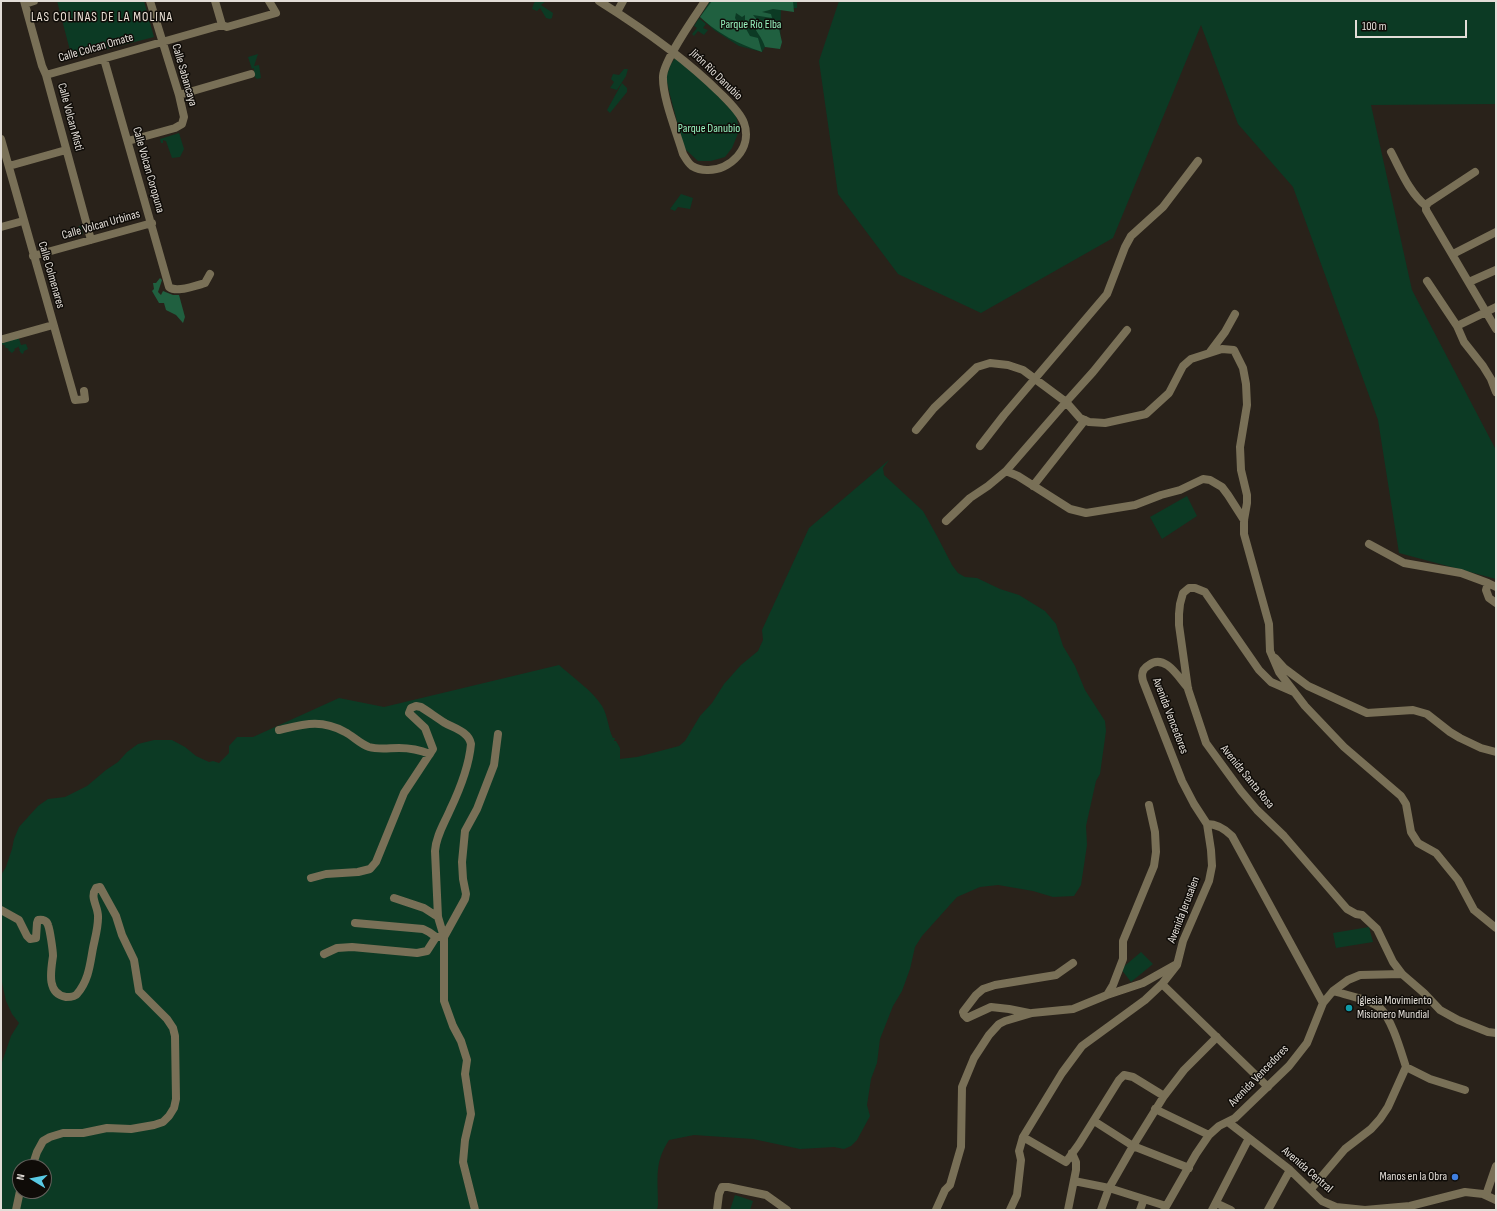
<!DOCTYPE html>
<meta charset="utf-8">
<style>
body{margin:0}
#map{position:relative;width:1497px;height:1211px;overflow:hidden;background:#29221a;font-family:"Sofia Sans Condensed",sans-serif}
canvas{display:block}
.frame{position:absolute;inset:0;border:2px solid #e2ddd7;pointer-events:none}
.north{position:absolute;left:12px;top:1159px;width:40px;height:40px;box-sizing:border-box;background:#0f0c08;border:1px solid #63605b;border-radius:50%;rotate:280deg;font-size:11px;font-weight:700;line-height:16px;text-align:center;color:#e2ddd7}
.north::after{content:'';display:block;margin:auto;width:14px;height:18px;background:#58c9e3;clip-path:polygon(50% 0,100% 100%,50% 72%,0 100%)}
.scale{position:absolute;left:1355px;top:20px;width:112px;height:18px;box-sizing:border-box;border:2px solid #e2ddd7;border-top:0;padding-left:5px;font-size:12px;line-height:14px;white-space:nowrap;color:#e2ddd7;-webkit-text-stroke:3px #0f0c08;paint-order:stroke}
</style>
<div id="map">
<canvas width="1497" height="1211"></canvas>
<div class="frame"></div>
<div class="north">N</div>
<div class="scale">100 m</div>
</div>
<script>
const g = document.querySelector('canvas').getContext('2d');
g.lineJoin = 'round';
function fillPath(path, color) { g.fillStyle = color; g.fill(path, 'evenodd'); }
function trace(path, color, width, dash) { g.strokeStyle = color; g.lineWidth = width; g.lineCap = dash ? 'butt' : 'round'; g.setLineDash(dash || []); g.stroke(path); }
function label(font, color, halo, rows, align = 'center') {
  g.font = font + ' "Sofia Sans Condensed",sans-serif'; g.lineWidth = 3; g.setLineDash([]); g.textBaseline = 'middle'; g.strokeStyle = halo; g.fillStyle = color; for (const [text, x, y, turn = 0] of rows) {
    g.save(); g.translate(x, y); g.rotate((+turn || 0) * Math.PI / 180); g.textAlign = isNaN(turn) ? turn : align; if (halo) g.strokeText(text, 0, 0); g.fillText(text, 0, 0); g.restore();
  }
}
const green = new Path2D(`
 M57 1H144L154 37 72 58Z
 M536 1H546L541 5 553 13 552 18 550 19 546 18 540 8 537 11 532 9 534 3Z
 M710 1H797V8L781 9 780 43 768 42 762 52 739 46 714 30 700 17Z
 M839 1H1496V104L1371 105 1412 290 1496 450V579L1399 553 1378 420 1293 187 1238 124 1201 25 1113 238 981 313 898 274 838 194 819 61Z
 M699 18 706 24 703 28 708 30 704 35 698 31 694 36 692 34 697 28 694 26Z
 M258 54 254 66 259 65 261 78 257 79 254 76V68L252 69 248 57Z
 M675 58 691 68 736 115 739 130 737 136 732 148 725 157 711 161H698L684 148 669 91 666 77 671 64Z
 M624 69H628L626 76 617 90 610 88 614 82 611 79 613 74 619 75Z
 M622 83 627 88V92L610 113 607 110Z
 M179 133 184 149 180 157 172 158 166 141 163 140V143H161L160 139Z
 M681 194 693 198 690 209 678 207 675 211 670 209Z
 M79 226H81L83 234 66 239V236L61 233 78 228Z
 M18 336 21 345 26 344 28 349 24 351 23 354 21 353 19 350H20L18 346V347L14 349 15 350 12 353 8 350 9 349 4 347 6 346 1 344V341Z
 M889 460 883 468 884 475 923 511 937 536 952 565 958 573 965 577 977 578 1000 589 1019 595 1045 611 1056 624 1063 646 1075 666 1085 690 1105 721 1106 731 1100 774 1096 781 1086 826 1087 845 1081 885 1074 896 1053 897 1033 891 998 885 980 887 957 897 922 936 915 947 910 969 902 991 893 1006 880 1039 877 1063 871 1079 867 1105 870 1116 857 1140 851 1146 844 1149 834 1147 800 1149 753 1139 694 1135 669 1140C654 1163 658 1178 658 1205L657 1210H1V1065L11 1036 19 1023 12 1014 6 1001 1 978V875L6 867 12 849 14 839 19 827 38 806 48 799 65 797 87 786 106 770 118 762 127 752 138 744 154 740H172L185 747 196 756 209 762 213 761 219 763 229 753V746L237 737H253L339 698 384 707 559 665C572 677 593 691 602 706 608 716 608 728 613 738H615L614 741H616L620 748V759L637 757 660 751 679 746 685 741 700 716 712 703 724 684 741 665 758 651 763 640 762 630 809 528ZM20 1167H44V1191H20Z
 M1187 496 1197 516 1162 539 1150 517Z
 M1369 927 1373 942 1336 948 1333 933Z
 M1141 952 1153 964 1131 982 1121 969Z
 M735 1195 753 1201 750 1210H730Z`);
const forest = new Path2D(`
 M712 1H793L794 12 773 9 762 12 771 14 772 18 753 15 762 26 779 29 782 42 780 49 765 47C762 37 755 31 752 22L745 20V15L742 17 736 13 735 18 740 28 745 27 750 36 758 38 762 52C737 43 720 35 700 17Z
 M160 278 162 280 158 292 161 295 163 291 173 295H179L185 317 183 323 176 315 166 310 164 303H159L152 291 154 289 153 283H156Z`);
const minor = new Path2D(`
 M24 1 42 66 46 75 91 240
 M215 1 222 25
 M599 1C642 28 684 57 720 93 728 101 740 112 744 123 753 148 730 171 707 170 702 170 697 169 692 166 688 163 686 159 683 154 677 133 662 97 663 76 664 60 695 16 705 1
 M25 4 34 1
 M617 12 623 1
 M222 25 227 27 276 13 269 1
 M104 59 169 287C177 293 193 286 202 284L205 283 210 274
 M46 75 222 25
 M179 95 251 74
 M1 139 75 400 85 399 84 391
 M128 141 175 128 182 124 184 117 179 95 150 1
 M1391 152C1401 171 1409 192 1426 206V210L1496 329
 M9 166 66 150
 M1426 206 1428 203 1475 172
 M1 227 23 221
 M1453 254 1496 232
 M33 256 152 223
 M1427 281 1457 326 1464 342 1483 366 1491 379 1496 392
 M1469 282 1496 270
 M1457 326 1496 307
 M3 339 53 325
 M1210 352 1225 332 1235 314
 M916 430 934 408 977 367 990 363 1008 365 1023 370 1066 402 1080 418 1089 422 1105 423 1146 414 1169 393 1183 366 1191 359 1222 349 1234 350 1243 368 1246 384 1247 405 1240 447 1241 470 1247 495V503L1244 520V534L1269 624 1270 651 1279 672 1305 706 1344 747 1401 796 1406 804 1411 832 1418 843 1436 853 1458 880 1474 910 1496 928
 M980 446 1004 415 1107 294 1125 247 1131 236 1163 207 1198 161
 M1006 471 1066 402 1093 372 1127 330
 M1033 486 1085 420
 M946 521 970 498 988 486 1006 471 1018 476 1070 509 1086 513 1135 505 1161 495 1180 490 1203 479 1210 480 1222 487 1228 495 1244 520
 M1369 544 1404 563 1461 573 1488 583 1496 587
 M1488 583 1486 590 1489 598 1496 603
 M1275 658 1284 668 1308 686 1367 713 1413 710 1427 714 1450 732 1460 738 1481 748 1496 752
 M1294 692 1271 682 1259 670 1205 592 1195 588H1189L1183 593 1180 604 1179 614V625L1188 689 1206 743 1241 791 1257 810 1284 836 1347 909 1356 914 1362 915 1377 929 1393 962 1402 974 1424 993 1440 1010 1458 1020 1488 1032 1496 1033
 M279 730C305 724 321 719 345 732 353 736 360 744 369 747 379 750 389 748 399 748 410 748 420 750 430 754
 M1207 824C1217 824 1225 829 1232 836L1323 1003
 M311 878 326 874 358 872 370 869 376 862 404 793 433 749 425 728 409 713 411 708 416 706 421 707C429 712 437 718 445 723 454 728 469 732 471 744 469 767 460 789 450 810 444 824 436 836 435 851L438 917 444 937V1001L453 1026 461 1041 467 1060 465 1074 471 1114 465 1140 463 1162 475 1210
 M394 898 424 908 438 917
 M1 910 19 920 27 936 30 939 36 938 37 923 38 920C43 919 47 921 48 925 50 930 53 951 53 956 51 970 46 994 66 997 70 997 75 997 77 994 89 980 90 964 93 948 95 938 98 928 98 918 99 907 89 898 96 888L100 887 116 916 122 935 134 960 139 991 167 1019 173 1028 175 1036 176 1099 174 1108 169 1116 163 1122 154 1125 131 1129 107 1128 83 1133H63L50 1137 43 1141 37 1152 32 1167
 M436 937H444L465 899 466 894 463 879 462 862 465 831 477 809 494 765 498 734
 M324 954 337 948 352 947 417 953 427 951 436 937 429 932 423 929 355 923
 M1162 984 1268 1087
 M1107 995 1113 985 1123 959V941L1154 866 1156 852 1155 832 1149 805
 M1029 1013 1009 1009 991 1007 967 1018 964 1015 963 1012 976 995 983 989 995 985 1056 975 1073 963
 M1406 1067 1430 1079 1465 1090
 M1155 1109 1209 1135
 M1094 1121 1133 1146 1189 1168
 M1228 1122 1290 1170 1322 1201 1336 1207 1365 1210 1410 1206 1465 1192 1483 1194 1496 1200
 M1023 1137 1066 1162 1079 1144 1119 1080 1124 1075 1133 1077 1164 1096
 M1074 1181 1109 1188 1166 1206
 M1311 1189 1345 1149 1371 1129 1380 1119 1388 1107 1406 1067C1401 1052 1392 1019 1380 1008 1370 999 1346 995 1333 991
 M1486 1195 1496 1166
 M1216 1203 1231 1210
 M16 1210 20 1191
 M717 1210 719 1194 722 1187H728L766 1195 787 1210
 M936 1210 945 1190 950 1185 961 1147 962 1087 974 1058 989 1035 999 1024 1005 1021 1032 1013 1073 1009 1107 995 1143 983 1175 965
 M1010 1210 1017 1195 1021 1160 1019 1151 1023 1137 1062 1073 1082 1046 1145 1000 1162 984 1177 965 1183 941 1209 881 1212 866 1211 850 1207 824 1194 804 1182 781 1143 681C1141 674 1142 669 1149 665 1165 653 1179 678 1188 688
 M1068 1210 1076 1170V1162L1072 1153
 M1101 1210 1109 1188 1133 1146 1164 1096 1184 1070 1217 1037
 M1140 1210 1144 1199
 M1164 1210 1196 1154 1209 1135 1219 1126 1235 1118 1289 1066 1307 1043 1323 1003 1333 991 1348 980 1360 975 1402 974
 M1212 1210 1249 1138
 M1268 1210 1290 1170`);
const markers = [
 [1349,1008,4,"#0f9aa8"],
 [1455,1177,4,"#3f7fe0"]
];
const parkNames = [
 ["Parque Río Elba",751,25],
 ["Parque Danubio",709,129]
];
const streetNames = [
 ["Calle Colcan Omate",96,48,-16],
 ["Calle Sabancaya",184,75,74],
 ["Jirón Rio Danubio",716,75,44],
 ["Calle Volcan Misti",70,117,75],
 ["Calle Volcan Coropuna",148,170,74],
 ["Calle Volcan Urbinas",101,225,-16],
 ["Calle Colmenares",51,275,74],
 ["Avenida Vencedores",1170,716,69],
 ["Avenida Santa Rosa",1247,777,51],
 ["Avenida Jerusalen",1184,910,-69],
 ["Avenida Vencedores",1259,1076,-46],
 ["Avenida Central",1307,1170,41]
];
const poiNames = [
 ["Iglesia Movimiento",1357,1001],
 ["Misionero Mundial",1357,1015],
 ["Manos en la Obra",1447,1177,"right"]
];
const neighbourhoodNames = [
 ["LAS COLINAS DE LA MOLINA",102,18]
];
fillPath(green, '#0c3a24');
fillPath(forest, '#206040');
trace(minor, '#797057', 8);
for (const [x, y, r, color] of markers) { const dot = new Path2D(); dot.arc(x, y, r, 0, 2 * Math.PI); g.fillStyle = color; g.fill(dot); trace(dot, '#0f0c08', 1.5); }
label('12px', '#97f3bf', '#0f0c08', parkNames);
label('12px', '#e2ddd7', '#0f0c08', streetNames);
label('12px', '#e2ddd7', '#0f0c08', poiNames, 'left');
g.letterSpacing = '1px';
label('13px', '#ece2d7', '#0f0c08', neighbourhoodNames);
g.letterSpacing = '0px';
</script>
